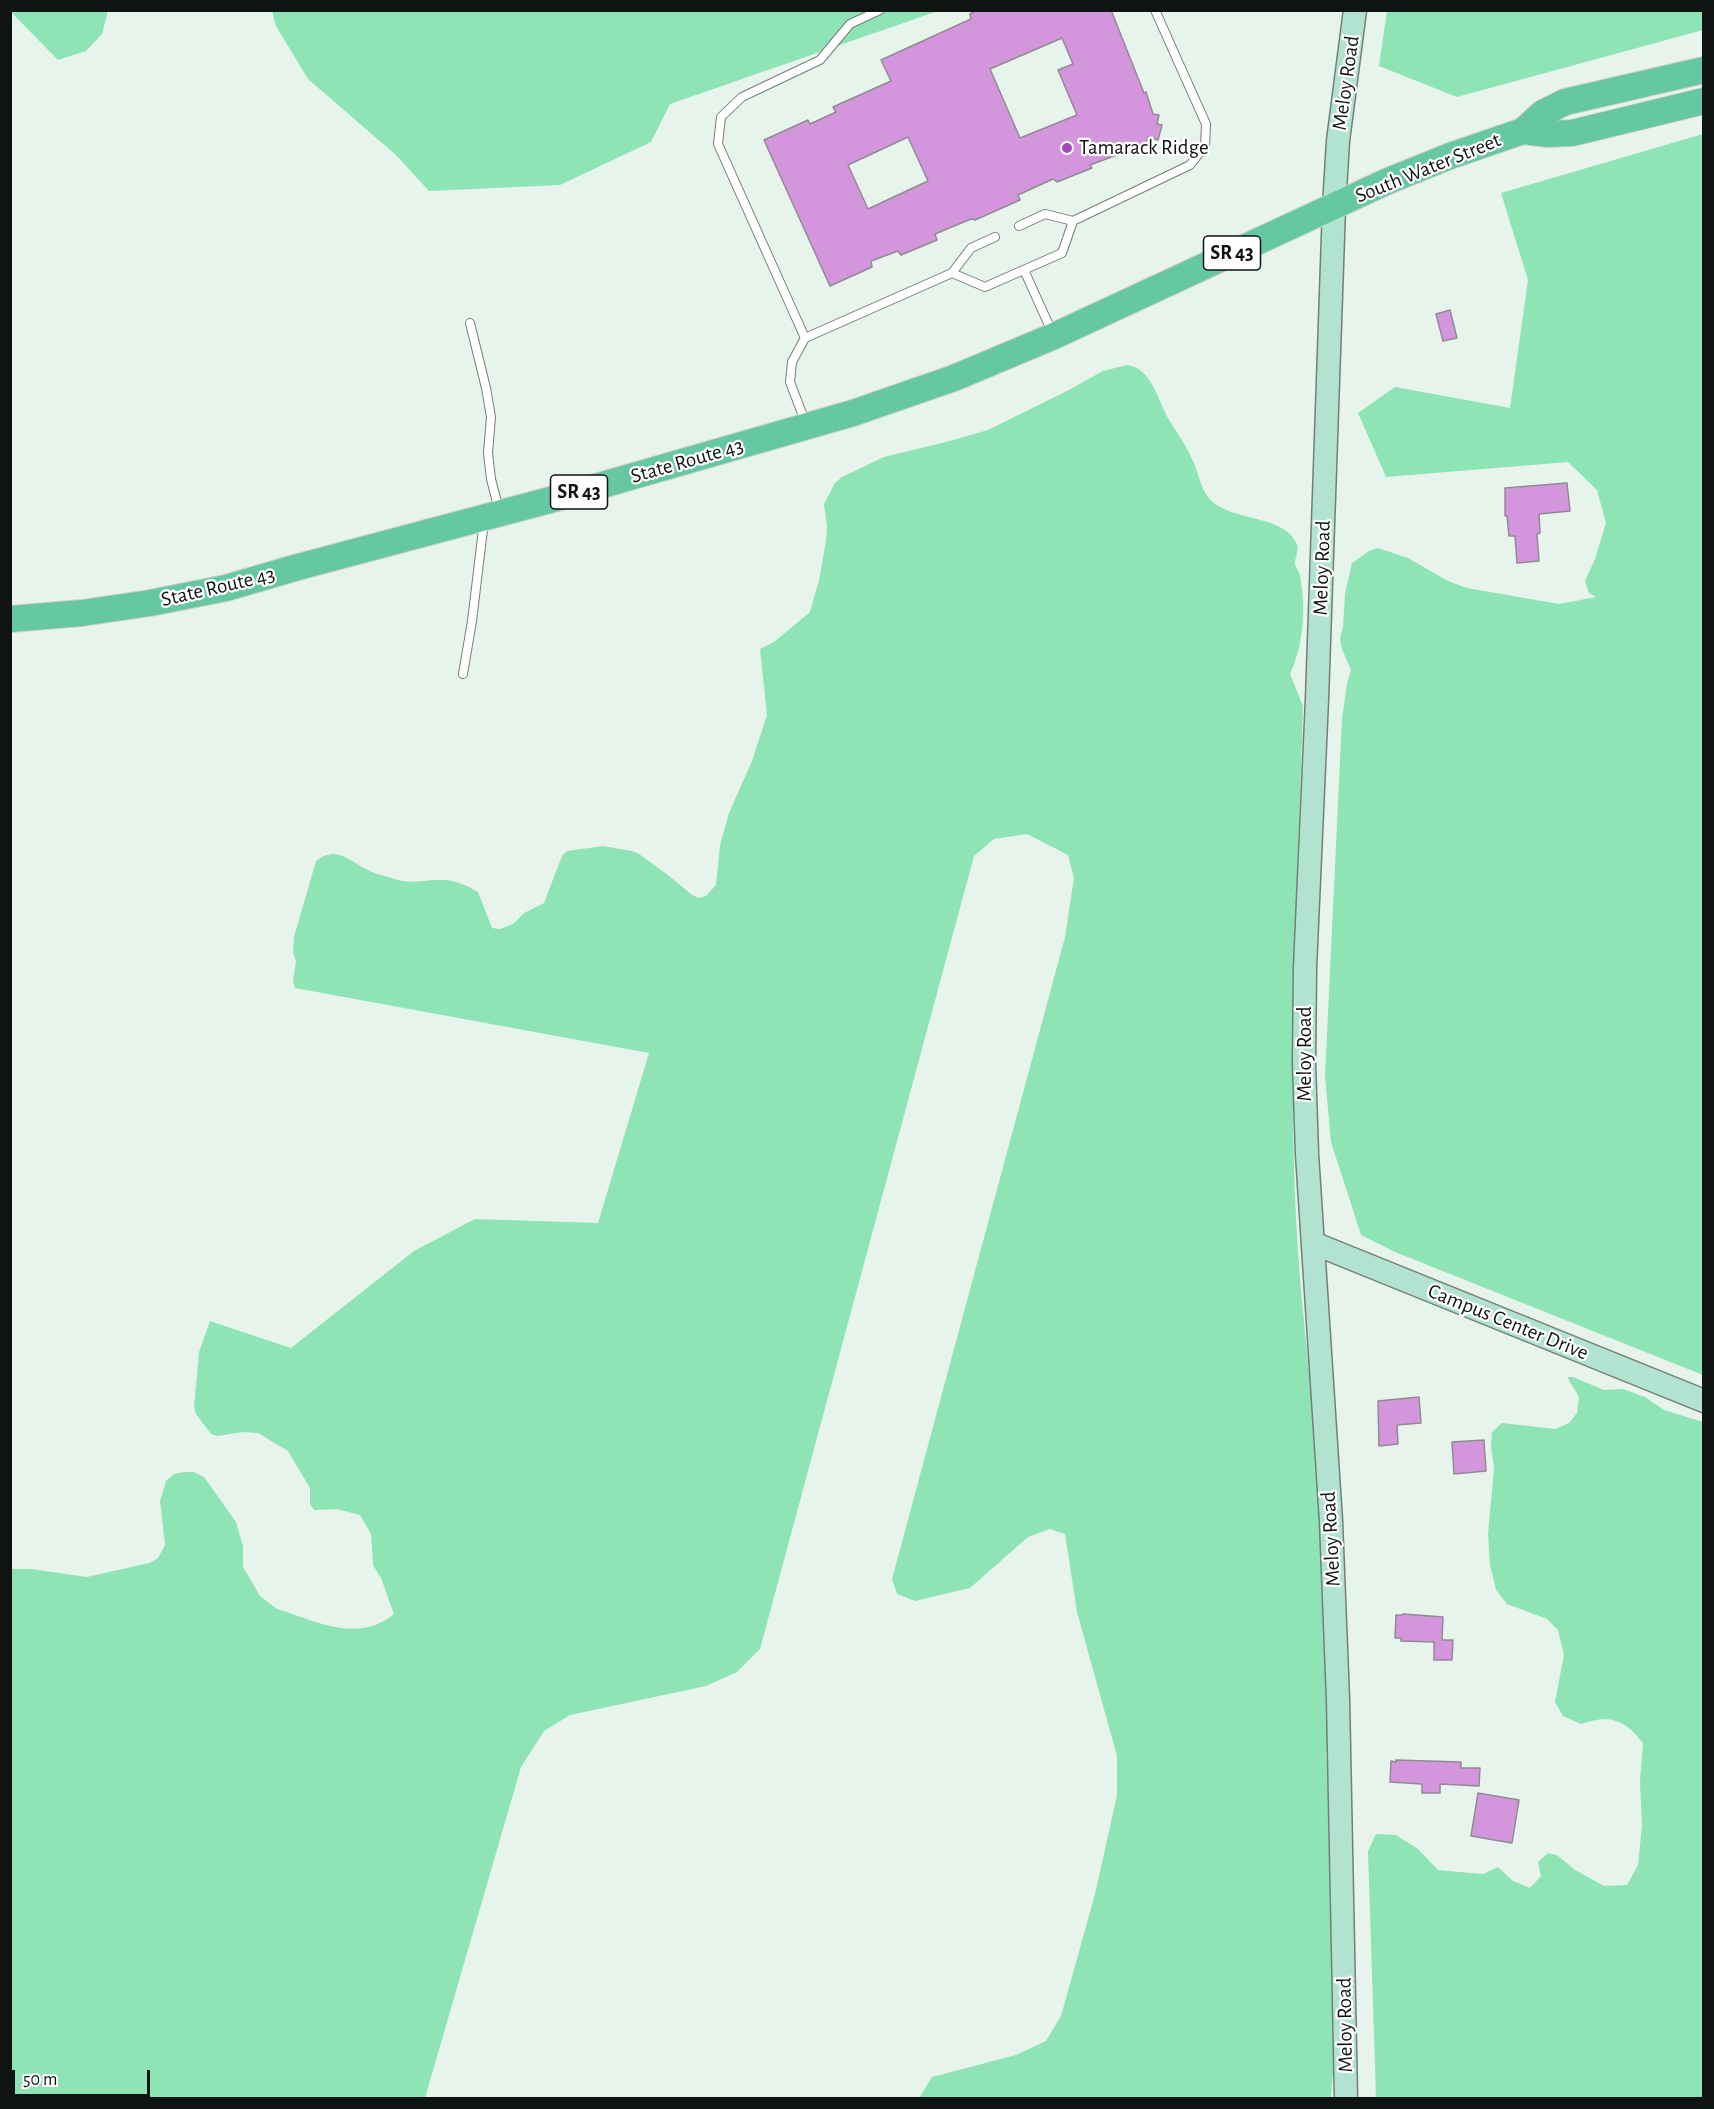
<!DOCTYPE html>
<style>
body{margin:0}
#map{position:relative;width:1714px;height:2109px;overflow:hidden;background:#e7f4ec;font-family:"Alegreya Sans",sans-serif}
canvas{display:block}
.frame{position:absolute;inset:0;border:12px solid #0f1311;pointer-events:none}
.scale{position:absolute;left:12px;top:2070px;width:138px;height:27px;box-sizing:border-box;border:3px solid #0f1311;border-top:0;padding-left:8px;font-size:18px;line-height:21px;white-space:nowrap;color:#0f1311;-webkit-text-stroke:4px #fff;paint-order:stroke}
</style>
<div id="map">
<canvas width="1714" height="2109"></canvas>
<div class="frame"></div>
<div class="scale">50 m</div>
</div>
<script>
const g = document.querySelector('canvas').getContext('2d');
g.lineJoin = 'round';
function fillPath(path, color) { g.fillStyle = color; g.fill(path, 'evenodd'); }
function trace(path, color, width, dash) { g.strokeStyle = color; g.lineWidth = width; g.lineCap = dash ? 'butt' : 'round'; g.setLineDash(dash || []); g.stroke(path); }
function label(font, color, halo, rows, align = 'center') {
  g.font = font + ' "Alegreya Sans",sans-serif'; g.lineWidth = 4.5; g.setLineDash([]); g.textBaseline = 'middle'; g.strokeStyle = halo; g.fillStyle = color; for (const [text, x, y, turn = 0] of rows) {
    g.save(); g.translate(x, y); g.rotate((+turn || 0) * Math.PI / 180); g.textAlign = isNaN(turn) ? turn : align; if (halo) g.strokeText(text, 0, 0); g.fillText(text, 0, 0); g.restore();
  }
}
const green = new Path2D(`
 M10 11 11 10 108 11 102 34 86 51 58 60Z
 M272 11H938L670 104 651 142 560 185 429 191 396 155 308 79 276 26Z
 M1387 11H1703V30L1457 97 1379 66Z
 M1703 134H1704L1703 1375 1395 1252 1361 1235 1331 1142 1325 1076 1342 719 1347 683 1351 670 1342 649 1340 638 1343 627 1345 594 1352 563 1369 551 1378 548 1408 558 1448 581 1467 588 1559 604 1596 597 1589 593 1585 581 1595 559 1606 523 1597 490 1568 462 1386 477 1358 413 1395 387 1510 408 1528 280 1501 193Z
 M1127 365C1152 368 1158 401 1169 420 1177 433 1186 445 1192 459 1198 470 1200 487 1208 497 1228 523 1286 513 1297 545 1299 551 1295 557 1295 563 1295 567 1299 571 1300 576 1306 607 1304 644 1290 674L1303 706C1298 877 1288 1048 1296 1218 1301 1321 1317 1423 1323 1526 1326 1572 1325 1619 1325 1666L1329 1688V1742L1326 1755 1331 1804 1330 1884 1334 1918 1332 1966 1336 2034 1331 2098H919L932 2077 1016 2055 1046 2041 1061 2016 1095 1894 1117 1795V1756L1077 1612 1065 1534 1050 1529 1028 1537 970 1588 915 1601 897 1594 892 1579 1065 937 1074 878 1068 855 1027 834 994 839 974 856 760 1649 737 1672 706 1686 570 1715 544 1731 521 1767 425 2098H11L10 1569H31L87 1577 149 1563 158 1558 165 1545 160 1501 166 1481 174 1474 184 1472H194L204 1477 236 1522 243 1546V1567L260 1596 277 1609C316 1621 357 1644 394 1614L381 1578 373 1565 371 1534 360 1515 337 1509 314 1510 310 1504V1488L288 1451 258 1433 243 1432 218 1436 211 1434 196 1414 194 1407 199 1352 210 1321 291 1348 414 1251 475 1219 598 1223 649 1053 295 988 293 981 296 961 293 953 294 937 316 861C337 845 348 860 366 869 373 873 381 875 388 877 413 886 420 879 443 880 456 880 467 886 478 892L492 928 500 929 513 924 524 913 544 903 562 856 567 851 603 846 632 851 639 854 668 875 692 895 699 898 706 896 716 885 720 845 729 813 752 761 767 715 760 649 774 642 810 612 819 580 826 541 827 527 824 504 835 483 842 477 884 457 946 442 988 430 1067 391 1103 371Z
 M1567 1377H1573L1604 1390 1623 1389 1645 1397 1664 1410 1703 1422V2098H1376L1368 1851 1376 1834 1396 1835 1418 1849 1438 1870 1483 1874 1498 1867 1513 1881 1530 1888 1541 1876 1538 1862 1548 1853 1557 1855 1575 1870 1604 1886 1627 1885 1638 1865 1642 1826 1640 1781 1643 1743C1625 1719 1609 1714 1581 1724L1563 1716 1555 1702 1564 1655 1558 1630 1547 1619 1507 1604 1496 1590 1490 1565 1488 1534 1494 1468 1491 1447 1492 1432 1502 1423 1555 1429 1569 1423 1577 1413 1579 1397Z`);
const building = new Path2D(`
 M977 10H1111L1144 93 1146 92 1153 114 1159 115 1157 124 1162 125 1158 140 1148 137 1146 144 1090 165 1092 168 1057 182 1053 179 1018 195 1020 200 975 220 971 219 935 234 937 240 901 255 898 251 871 261 872 267 830 286 764 140 808 120 810 124 836 112 833 107 891 81 881 60 971 19 970 14ZM1062 38 1073 64 1058 70 1077 115 1020 138 990 69ZM908 137 928 181 868 209 848 165Z
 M1450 310 1457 338 1443 341 1436 314Z
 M1567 483 1570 511 1539 514 1540 533 1537 534 1539 561 1517 563 1515 536H1509L1507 516H1505V488Z
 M1419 1397 1421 1423 1397 1425 1398 1444 1379 1446 1378 1401Z
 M1484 1440 1486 1471 1454 1474 1452 1442Z
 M1403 1614 1443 1617 1442 1640H1453L1452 1660H1434V1642L1401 1641V1638H1395L1396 1615H1403Z
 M1396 1760 1461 1762V1768H1480L1479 1786 1440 1784V1793H1422V1784L1390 1782 1391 1761 1396 1762Z
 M1478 1793 1519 1800 1512 1843 1471 1836Z`);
const lane = new Path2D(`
 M1019 226 1045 214 1073 221
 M1024 270 1052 332
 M952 273 971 248 995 237
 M470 323 486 388 491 417 488 453 491 479 499 510
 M805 338 952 273 985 287 1062 253 1073 221 1190 165 1205 146 1206 124 1155 10
 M806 424 790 382 792 362 805 338 718 144 721 117 742 97 820 60 850 24 880 10
 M463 674 472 621 484 521`);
const secondary = new Path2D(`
 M1313 1243 1704 1401
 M1346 2098 1338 1699 1331 1521 1307 1154 1304 1063 1305 968 1317 699 1334 207 1338 141 1355 10`);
const primary = new Path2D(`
 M1523 131 1548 134 1572 133 1704 101
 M10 619 82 613 150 603 226 588 298 567 550 500 853 413 954 378 1054 336 1388 181 1450 156 1523 131 1543 113 1565 102 1704 70`);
const markers = [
 [1067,148,6,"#a54ab4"]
];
const shields = [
 [1232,253,57],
 [579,492,57]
];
const shieldNames = [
 ["SR 43",1232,253],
 ["SR 43",579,492]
];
const streetNames = [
 ["Meloy Road",1346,83,-82],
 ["South Water Street",1428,168,-22],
 ["State Route 43",687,461,-16],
 ["Meloy Road",1322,568,-88],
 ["State Route 43",218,587,-13],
 ["Meloy Road",1305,1054,-90],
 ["Campus Center Drive",1508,1322,22],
 ["Meloy Road",1331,1539,-93],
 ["Meloy Road",1345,2025,-91]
];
const poiNames = [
 ["Tamarack Ridge",1079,148]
];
fillPath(green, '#8ee4b4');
fillPath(building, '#d396dd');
trace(building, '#928a93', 1.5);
trace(lane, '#737e77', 10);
trace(secondary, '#737e77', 25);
trace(primary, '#cfd0cf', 28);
trace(lane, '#fff', 8);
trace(secondary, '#b2e3d1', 22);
trace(primary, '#66c7a3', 26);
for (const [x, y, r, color] of markers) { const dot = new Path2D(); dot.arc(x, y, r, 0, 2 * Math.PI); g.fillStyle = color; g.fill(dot); trace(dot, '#fff', 2); }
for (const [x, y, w] of shields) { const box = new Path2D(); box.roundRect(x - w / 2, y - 17, w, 34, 4.5); g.fillStyle = '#fff'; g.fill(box); trace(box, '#0f1311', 1.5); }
label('bold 20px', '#0f1311', null, shieldNames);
label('21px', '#0f1311', '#fff', streetNames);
label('21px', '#0f1311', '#fff', poiNames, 'left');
</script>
